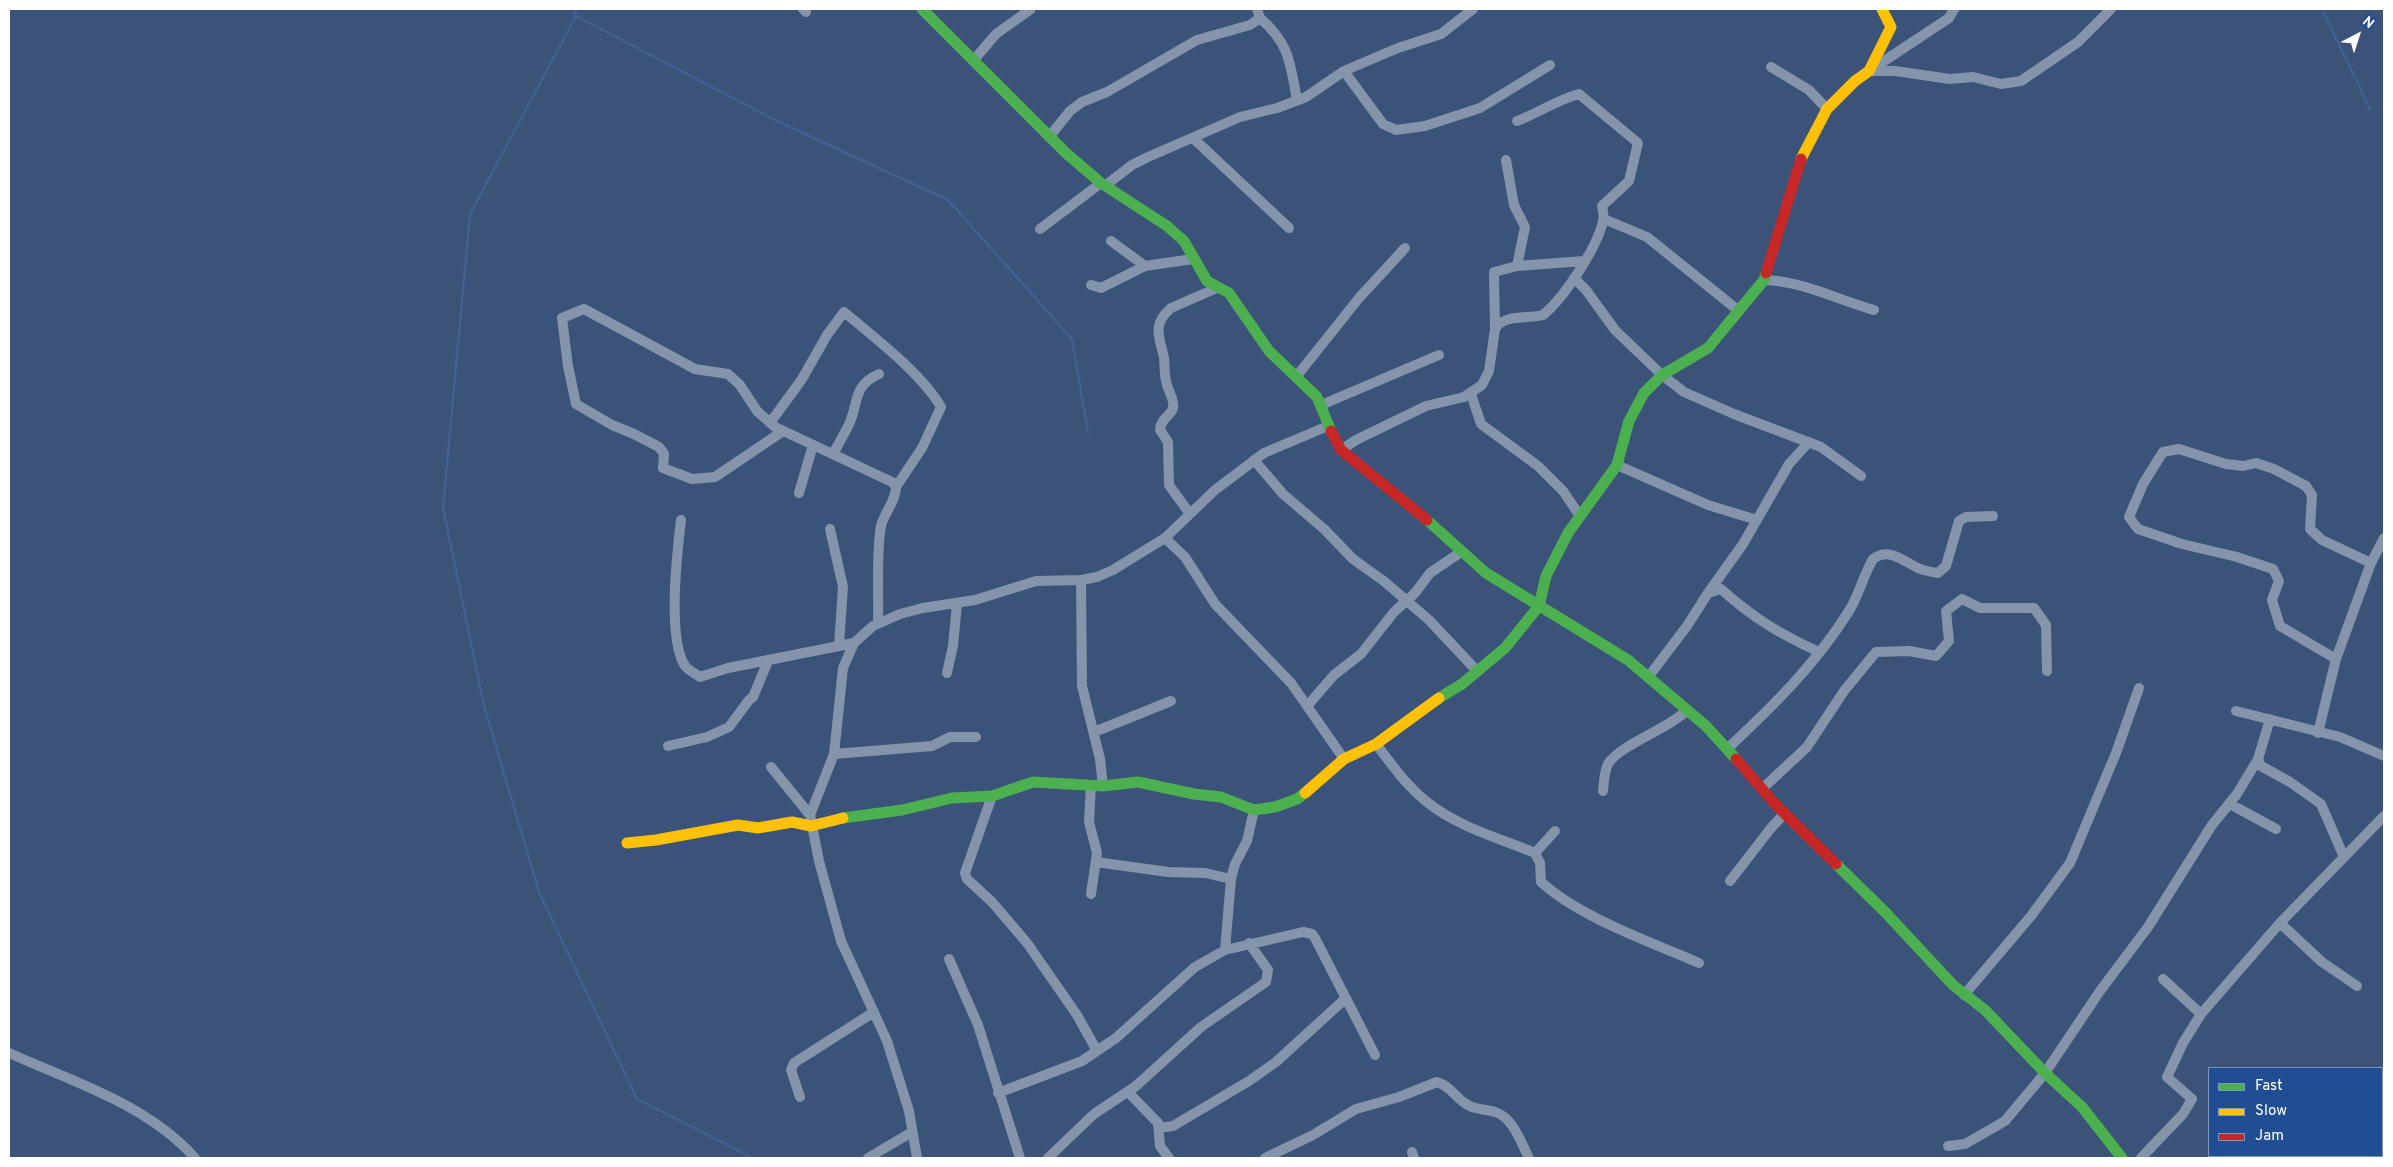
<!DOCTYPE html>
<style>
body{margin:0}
#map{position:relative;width:2393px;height:1167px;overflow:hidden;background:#3b5378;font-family:Overpass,sans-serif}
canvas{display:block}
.frame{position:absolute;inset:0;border:10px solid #fff;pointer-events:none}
.legend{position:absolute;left:2208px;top:1067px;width:175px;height:90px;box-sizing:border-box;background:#214e92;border:1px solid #7a95be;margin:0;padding:6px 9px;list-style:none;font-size:15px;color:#fff}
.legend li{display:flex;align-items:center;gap:10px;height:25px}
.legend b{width:25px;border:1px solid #7a95be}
.north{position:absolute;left:2333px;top:10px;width:50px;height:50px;-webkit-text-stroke:4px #214e92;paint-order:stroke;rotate:40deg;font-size:14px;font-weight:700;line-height:20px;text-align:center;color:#fff}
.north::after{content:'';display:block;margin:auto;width:18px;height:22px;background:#fff;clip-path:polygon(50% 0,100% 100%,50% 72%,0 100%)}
</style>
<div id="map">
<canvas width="2393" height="1167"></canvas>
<div class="frame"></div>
<ul class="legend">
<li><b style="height:6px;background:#4caf50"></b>Fast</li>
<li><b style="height:6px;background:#ffc107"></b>Slow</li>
<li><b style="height:6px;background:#c62828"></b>Jam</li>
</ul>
<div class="north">N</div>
</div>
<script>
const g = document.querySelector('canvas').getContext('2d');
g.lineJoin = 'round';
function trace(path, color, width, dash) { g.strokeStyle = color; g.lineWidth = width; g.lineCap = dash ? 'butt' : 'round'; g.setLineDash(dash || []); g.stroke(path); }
const stream = new Path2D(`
 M575 9 576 16 470 214 443 508 484 706 539 892 637 1099 753 1158
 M2322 9 2370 109
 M576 16 777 121 948 200 1072 339 1088 433`);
const street = new Path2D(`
 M803 9 806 12
 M1954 9 1949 18 1869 71H1895L1950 79 1973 77 2001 84 2021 81 2078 42 2111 9
 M1260 18C1290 44 1290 63 1297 100
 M973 61 996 34 1031 9
 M1771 67 1809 90 1827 109
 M1344 71 1383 124 1396 130 1425 126 1480 108 1550 65
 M1049 137 1070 111 1082 102 1107 92 1197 40 1250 25 1260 18 1257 9
 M1193 138 1289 228
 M1506 160 1514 205 1525 227 1517 266
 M1106 185 1132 165 1148 157 1240 117 1277 108 1306 97 1344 71 1398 48 1441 34 1473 9
 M1604 219 1647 237 1739 311
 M1040 229 1101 183
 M1111 241 1145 266 1193 259
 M1574 278 1586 290 1615 330 1662 375 1684 392 1734 414 1821 447 1861 476
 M1764 280C1803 281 1838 300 1874 310
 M1091 285 1101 288 1145 266
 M1495 329 1494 272 1517 266 1584 261
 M1296 377 1359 298 1405 248
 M1471 394 1481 424 1538 466 1563 491 1580 516
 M1321 405 1439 355
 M770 423 802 379 827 335 844 312C875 338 921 373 941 407L922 448 896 487
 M783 431 715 477 692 479 663 468 664 454 659 447 634 434 612 425 576 404 568 366 562 318 584 309 695 369 728 374 740 385 757 411 775 427 892 482 896 487C896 501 884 513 881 526 876 553 879 595 878 623
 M1341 450 1356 440 1426 406 1464 397 1482 385 1489 371 1495 329C1503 314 1528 319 1543 315 1564 298 1597 248 1603 221 1604 217 1603 211 1602 206L1629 181 1638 143 1579 94C1557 100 1538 113 1517 121
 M833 454C839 443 845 433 850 422 859 400 853 386 879 374
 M1254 460 1283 494 1324 529 1353 559 1385 582 1429 620 1477 671
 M1617 465 1708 505 1757 520
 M799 493 813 445
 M1190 514 1169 485 1168 442 1160 430C1161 417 1172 415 1173 408 1175 401 1169 392 1167 385 1164 376 1165 367 1164 358 1160 338 1151 325 1171 308L1217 288
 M681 520C677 553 667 638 685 666 688 670 696 674 700 677L728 668 854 643
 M830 529 843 587 839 645
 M1165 538 1185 557 1215 604 1291 683 1344 759
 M1081 580 1082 686 1100 759 1103 786
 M1708 593 1743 544 1789 464 1809 442
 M2336 659 2280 626 2272 600 2279 581 2273 569 2237 557 2182 544 2138 529 2129 517 2143 484 2163 452 2179 449 2226 464 2243 466 2256 463 2274 469 2306 486 2312 495 2310 529 2322 540 2371 563
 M947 673 953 646 957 604
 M1649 676 1687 626 1708 593 1721 589C1753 618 1780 634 1819 652
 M1308 705 1334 675 1361 654 1394 612 1415 593 1430 573 1461 552
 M2236 711 2340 737 2384 756
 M1094 732 1171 701
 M2318 733 2336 659 2371 563 2384 538
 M1376 744C1391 764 1407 786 1427 802 1458 827 1499 838 1535 853L1555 831
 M668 746 707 737 729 727 749 700 753 697 768 661
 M1727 749C1772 707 1816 664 1849 611 1859 595 1863 576 1873 559 1889 547 1903 561 1918 568 1925 571 1931 572 1938 573L1946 566 1959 521 1966 517 1993 516
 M834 754 932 746 950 737H976
 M2258 759 2261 766 2290 782 2321 804 2344 857
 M771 767 810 815
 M1091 785 1089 822 1097 853 1091 894
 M1762 789 1807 747 1844 691 1876 652 1909 651 1936 656 1949 641 1946 611 1962 599 1980 608H2034L2046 625 2047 671
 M1603 791C1604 782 1604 772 1608 764 1619 745 1669 729 1687 710
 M992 796 965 873 967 879 992 902 1027 943 1077 1015 1097 1051
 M2230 804 2276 829
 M1535 853 1540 863 1541 882C1581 918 1649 941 1699 963
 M1096 862 1168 872 1205 873 1231 879
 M1730 881 1771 828 1784 814
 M2280 923 2322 962 2357 986
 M1225 950 1231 879 1235 864 1247 841 1254 810
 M949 959 978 1025 1020 1158
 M2163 979 2201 1014
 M1964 995 2031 916 2070 863 2116 753 2139 688
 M9 1053C73 1082 147 1104 195 1158
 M1128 1092 1158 1123 1160 1146 1169 1158
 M998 1093 1082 1061 1116 1038 1195 967 1225 950 1303 932 1312 934 1315 938 1375 1055
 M800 1097 791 1070 794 1063 874 1012
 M1159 1128 1173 1126 1249 1081 1276 1062 1346 998
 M1948 1146 1965 1144 2005 1121 2045 1073 2100 991 2148 927 2212 825 2237 794 2258 759 2270 719
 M1412 1152 1414 1158
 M868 1158 912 1132
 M917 1158 909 1111 887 1041 841 941 819 861 810 815 834 754 843 668 854 643 873 626 900 614 923 608 975 600 1036 581 1081 580 1097 577 1113 570 1165 538 1215 490 1264 453 1328 426
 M1048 1158 1094 1114 1136 1086 1201 1027 1266 982 1268 970 1249 943
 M1265 1158 1313 1135 1356 1109 1399 1097 1437 1082C1451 1086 1456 1099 1468 1105 1476 1110 1486 1109 1495 1112 1513 1117 1521 1143 1529 1158
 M2141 1158 2183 1114 2192 1099 2167 1077 2183 1043 2201 1014 2280 923 2384 816`);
const fast = new Path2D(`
 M922 9 1067 154 1101 183 1167 226 1184 241 1207 281 1229 293 1269 351 1317 397 1331 431
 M1427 520 1486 573 1628 660 1706 726 1736 759
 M1439 698 1462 684 1505 648 1539 606 1546 576 1568 533 1617 465 1629 421 1644 393 1662 375 1708 348 1764 280 1766 273
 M843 818 902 810 952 798 992 796 1033 782 1103 786 1138 782 1194 794 1221 797 1254 810 1275 807 1297 799 1305 793
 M1836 864 1885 912 1953 985 1985 1010 2045 1073 2082 1107 2122 1158`);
const slow = new Path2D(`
 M1801 159 1827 109 1855 81 1869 71 1891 27 1882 9
 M1305 793 1344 759 1376 744 1439 698
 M627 843 656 840 738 825 758 828 792 822 811 826 843 818`);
const jam = new Path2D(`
 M1766 273 1801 159
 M1331 431 1341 450 1427 520
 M1736 759 1775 804 1836 864`);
trace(stream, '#426191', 2.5);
trace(street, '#8394ab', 10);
trace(fast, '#4caf50', 11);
trace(slow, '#ffc107', 11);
trace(jam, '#c62828', 11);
</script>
